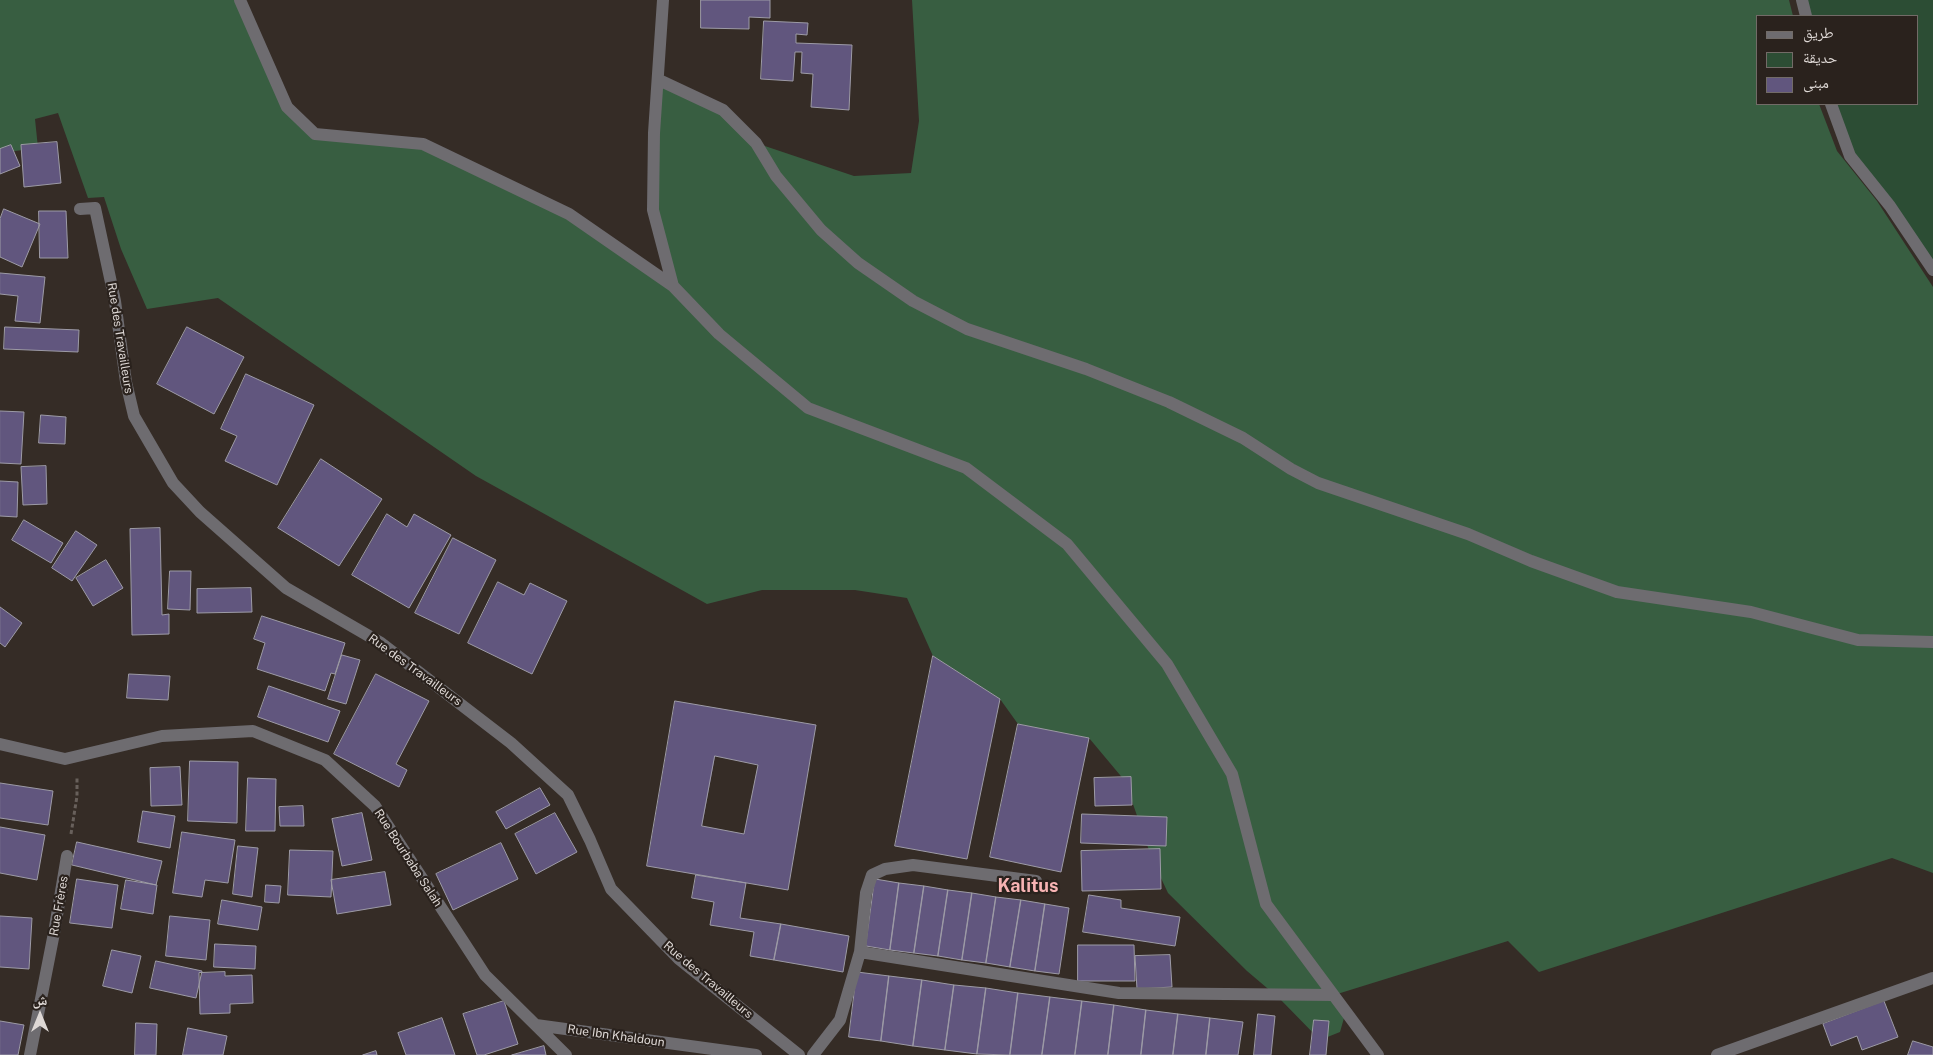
<!DOCTYPE html>
<meta charset="utf-8">
<style>
body{margin:0}
#map{position:relative;width:1933px;height:1055px;overflow:hidden;background:#352c26;font-family:"Public Sans","Noto Naskh Arabic",sans-serif}
canvas{display:block}
.legend{position:absolute;left:1756px;top:15px;width:162px;height:90px;box-sizing:border-box;background:#2a221d;border:1px solid #726b67;margin:0;padding:6px 9px;list-style:none;font-size:15px;color:#ded8d5}
.legend li{display:flex;align-items:center;gap:10px;height:25px}
.legend b{width:25px;border:1px solid #726b67}
.north{position:absolute;left:15px;top:990px;width:50px;height:50px;-webkit-text-stroke:4px #2a221d;paint-order:stroke;rotate:0deg;font-size:14px;font-weight:700;line-height:20px;text-align:center;color:#ded8d5}
.north::after{content:'';display:block;margin:auto;width:18px;height:22px;background:#ded8d5;clip-path:polygon(50% 0,100% 100%,50% 72%,0 100%)}
</style>
<div id="map">
<canvas width="1933" height="1055"></canvas>
<ul class="legend">
<li><b style="height:6px;background:#6e6c70"></b>طريق</li>
<li><b style="height:14px;background:#2c4d34"></b>حديقة</li>
<li><b style="height:14px;background:#61567e"></b>مبنى</li>
</ul>
<div class="north">ش</div>
</div>
<script>
const g = document.querySelector('canvas').getContext('2d');
g.lineJoin = 'round';
function fillPath(path, color) { g.fillStyle = color; g.fill(path, 'evenodd'); }
function trace(path, color, width, dash) { g.strokeStyle = color; g.lineWidth = width; g.lineCap = dash ? 'butt' : 'round'; g.setLineDash(dash || []); g.stroke(path); }
function label(font, color, halo, rows, align = 'center') {
  g.font = font + ' "Public Sans",sans-serif'; g.lineWidth = 4.5; g.setLineDash([]); g.textBaseline = 'middle'; g.strokeStyle = halo; g.fillStyle = color; for (const [text, x, y, turn = 0] of rows) {
    g.save(); g.translate(x, y); g.rotate((+turn || 0) * Math.PI / 180); g.textAlign = isNaN(turn) ? turn : align; if (halo) g.strokeText(text, 0, 0); g.fillText(text, 0, 0); g.restore();
  }
}
const green = new Path2D(`
 M1802 0H1933V270L1850 156 1831 104H1917V16H1806Z`);
const forest = new Path2D(`
 M0 0H240L287 107 315 134 423 144 569 214 672 286 653 210 659 80 723 110 756 143 854 176 911 173 919 121 912 0H1789L1793 16H1757V104H1819L1837 151 1877 201 1933 287V873L1892 858 1539 972 1508 941 1334 995 1346 1011 1340 1032 1320 1040 1280 999 1247 971 1168 893 1152 859 1125 781 1089 738 1018 724 1000 699 933 656 907 598 855 590H762L707 604 476 476 218 298 147 309 121 249 104 197 88 198 58 113 35 119 38 148 0 153Z`);
const building = new Path2D(`
 M701 0H770V18L749 17V29L701 28Z
 M764 21 808 23 807 35 796 34V43L852 45 849 110 811 107 813 74 801 73 802 52H795L793 81 761 79Z
 M57 142 61 183 24 187 21 145Z
 M11 145 20 166 0 174V149Z
 M4 209 40 224 22 267 0 257V219Z
 M39 211H66L68 258H40Z
 M0 273 45 277 40 323 15 321 18 296 0 294Z
 M5 327 79 330 78 352 4 349Z
 M187 327 244 357 214 414 157 384Z
 M246 374 314 405 277 485 225 461 237 436 221 429Z
 M0 411 24 412 21 464 0 463Z
 M41 415 66 417 65 444 39 443Z
 M321 459 382 499 339 566 278 528Z
 M46 466 47 504 23 505 21 467Z
 M0 481 18 482 17 517 0 516Z
 M387 514 407 527 414 514 451 535 409 608 352 575Z
 M24 520 63 543 51 563 12 540Z
 M160 528 162 615 169 614V634L132 635 130 529Z
 M76 531 97 545 72 581 52 568Z
 M453 538 496 560 459 634 415 613Z
 M106 560 123 588 93 606 76 578Z
 M170 571H191L190 610 168 609Z
 M498 582 524 595 530 583 567 601 532 674 468 643Z
 M251 588 252 612 197 613V589Z
 M0 607 22 623 5 647 0 643Z
 M262 616 345 643 335 674 331 673 325 691 257 669 265 643 254 639Z
 M342 655 360 660 346 704 328 699Z
 M933 656 1000 699 967 859 895 846Z
 M129 674 170 676 168 700 127 698Z
 M376 674 429 701 396 764 407 770 399 787 334 754Z
 M269 686 340 711 328 742 258 717Z
 M675 701 816 725 788 890 647 866ZM715 756 758 765 744 834 702 826Z
 M1018 724 1089 738 1061 872 990 857Z
 M190 761 238 762 237 823 188 821Z
 M180 767 182 805 151 806 150 768Z
 M1131 777 1132 805 1095 806 1094 778Z
 M248 778 276 779 275 831H246Z
 M0 783 53 791 48 825 0 818Z
 M540 788 550 805 506 829 496 812Z
 M303 806 304 826H280L279 807Z
 M143 811 175 816 170 848 138 842Z
 M362 813 372 860 342 866 332 819Z
 M555 813 577 852 536 874 515 834Z
 M1082 814 1167 817 1166 846 1081 843Z
 M0 827 45 835 37 880 0 873Z
 M182 832 235 840 228 883 205 880 202 897 173 893Z
 M77 842 162 861 156 885 72 865Z
 M501 843 518 879 453 910 436 874Z
 M238 846 258 848 252 897 233 894Z
 M1160 849 1161 889 1082 891 1081 851Z
 M290 850 333 851 331 897 288 895Z
 M385 872 391 905 337 914 331 880Z
 M696 875 746 883 740 918 781 924 774 960 750 956 754 932 710 925 714 902 692 898Z
 M77 879 118 885 112 928 70 923Z
 M875 879 899 883 890 950 866 946Z
 M126 880 157 885 153 914 121 909Z
 M899 883 924 886 914 953 890 950Z
 M266 885 281 886 279 903 265 902Z
 M924 886 948 890 938 956 914 953Z
 M948 890 972 893 962 960 938 956Z
 M972 893 996 897 986 963 962 960Z
 M1089 895 1121 900V908L1180 917 1175 946 1083 932Z
 M996 897 1021 900 1010 967 986 963Z
 M222 900 262 907 258 930 218 924Z
 M1021 900 1045 904 1035 971 1010 967Z
 M1045 904 1069 908 1059 974 1035 971Z
 M0 916 32 918 29 969 0 967Z
 M170 916 210 920 206 960 166 956Z
 M781 924 849 936 843 972 774 960Z
 M215 944 256 946 255 969 214 967Z
 M1078 945H1134L1135 981H1078Z
 M112 950 141 956 132 993 103 986Z
 M1170 955 1172 987 1137 989 1135 956Z
 M156 961 202 971 196 998 150 988Z
 M225 972V976L252 975 253 1003 230 1004V1013L200 1014 199 973Z
 M857 972 889 976 881 1041 849 1037Z
 M889 976 922 980 913 1046 881 1041Z
 M922 980 954 985 945 1050 913 1046Z
 M954 985 986 988 977 1054 945 1050Z
 M986 988 1018 993 1010 1055 977 1054Z
 M1018 993 1050 997 1042 1055H1010Z
 M1050 997 1082 1001 1075 1055H1042Z
 M504 1001 518 1044 484 1055H477L463 1014Z
 M1082 1001 1114 1005 1108 1055H1075Z
 M1884 1001 1898 1037 1862 1050 1857 1036 1831 1046 1823 1024Z
 M1114 1005 1146 1010 1141 1055H1108Z
 M1146 1010 1178 1014 1173 1055H1141Z
 M1178 1014 1210 1018 1206 1055H1173Z
 M1258 1014 1275 1016 1271 1055H1254Z
 M442 1018 455 1055H406L398 1033Z
 M1210 1018 1243 1022 1238 1055H1206Z
 M1314 1020 1329 1021 1326 1055H1310Z
 M0 1021 24 1025 18 1055H0Z
 M136 1023 157 1024 156 1055H135Z
 M188 1028 227 1036 223 1055H183Z
 M1913 1041 1933 1047V1055H1908Z
 M544 1046 546 1055H512Z
 M376 1051 377 1055H363Z`);
const path = new Path2D(`
 M71 834 77 796V778`);
const minor = new Path2D(`
 M240 0 287 107 315 134 423 144 569 214 673 286
 M663 0 654 133 653 210 673 286 719 334 808 408 966 468 1067 544 1167 664 1232 774 1266 904 1378 1055
 M1802 0 1806 16
 M659 80 723 110 756 143 776 176 821 230 858 263 913 301 967 329 1086 369 1169 402 1243 438 1291 469 1318 483 1468 534 1531 561 1617 592 1751 612 1858 640 1933 642
 M1831 104 1850 156 1890 206 1933 270
 M80 209 95 208 115 301 126 382 134 416 173 483 200 512 286 588 381 643 511 743 568 795 590 840 611 889 679 959 799 1055
 M0 744 65 759 162 736 253 731 325 760 375 806 485 975 566 1055
 M860 952 1119 993 1333 995
 M536 1025 756 1055
 M30 1055 54 933 67 856
 M813 1055 840 1020 860 952 866 893 872 875 885 869 913 865 1036 881
 M1717 1055 1933 978`);
const streetNames = [
 ["Rue des Travailleurs",120,338,81],
 ["Rue des Travailleurs",415,670,36],
 ["Rue Bourbaba Salah",408,858,57],
 ["Rue Frères",59,906,-80],
 ["Rue des Travailleurs",708,980,40],
 ["Rue Ibn Khaldoun",616,1036,8]
];
const districtNames = [
 ["Kalitus",1028,886]
];
fillPath(green, '#2c4d34');
fillPath(forest, '#385e41');
fillPath(building, '#61567e');
trace(building, '#9d9ba6', 1);
trace(path, '#68605b', 3, [4, 2.5]);
trace(minor, '#6e6c70', 12);
label('12px', '#ded8d5', '#2a221d', streetNames);
label('bold 18px', '#f7b3b3', '#2a221d', districtNames);
</script>
